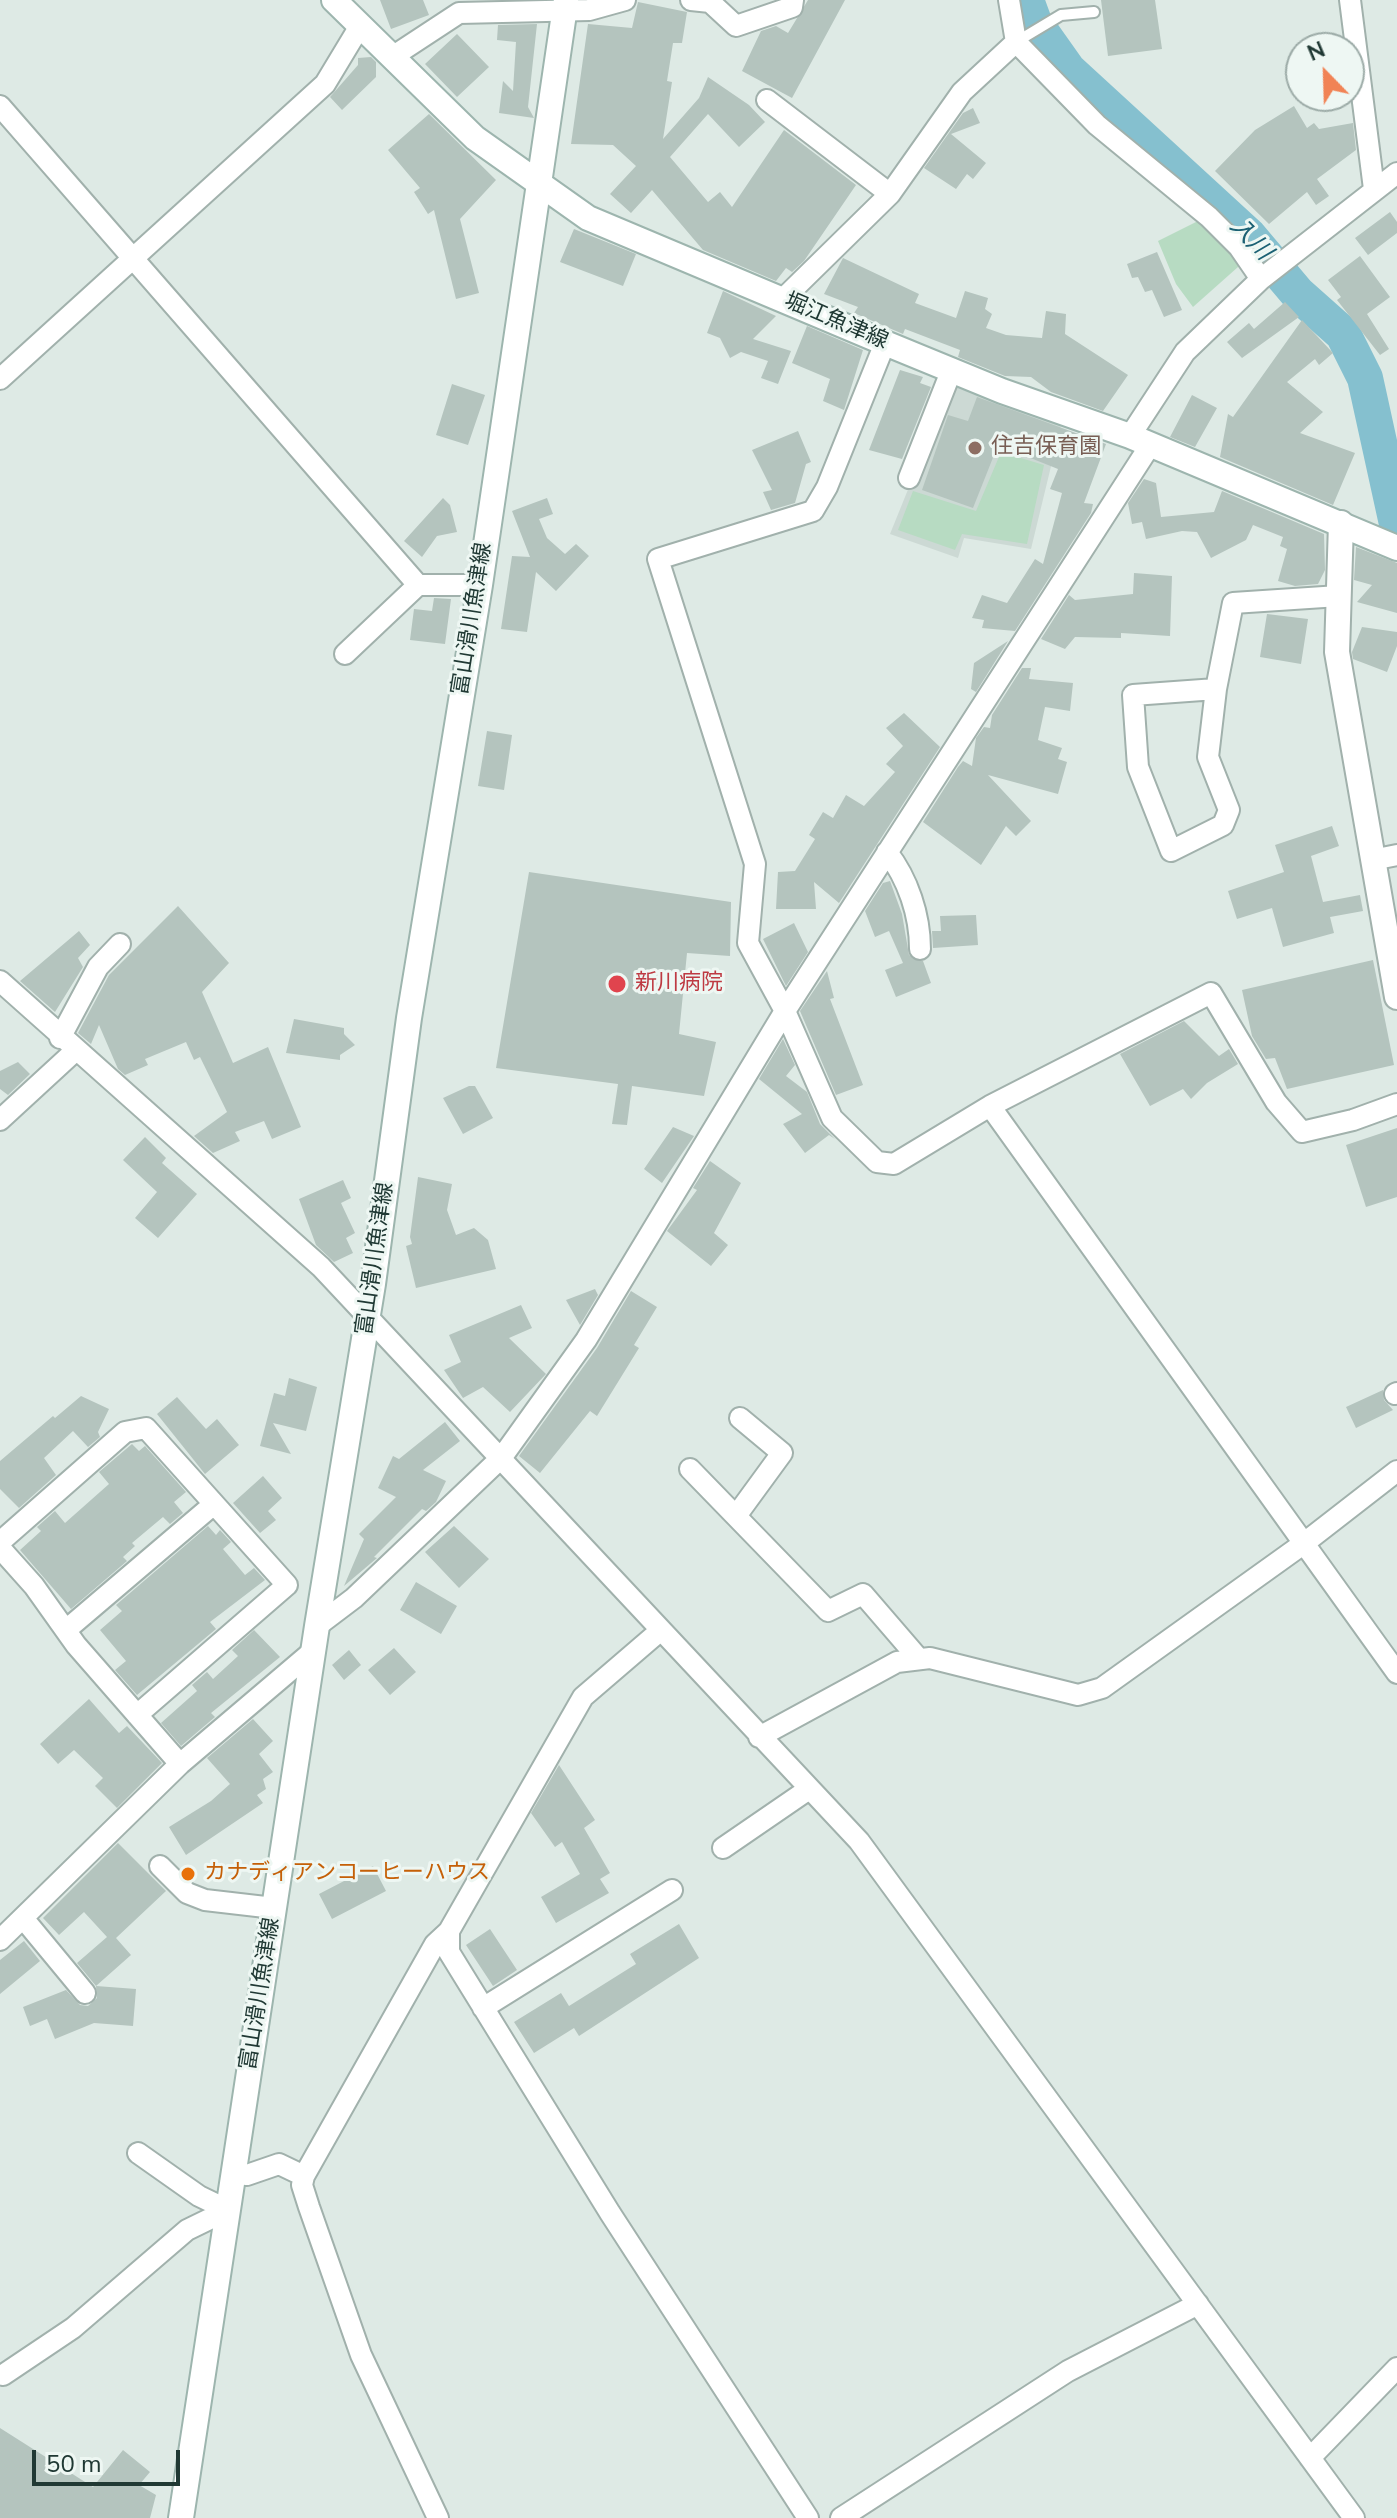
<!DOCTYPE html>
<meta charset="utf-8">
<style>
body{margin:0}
#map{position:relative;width:1397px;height:2518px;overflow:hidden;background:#deeae5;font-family:"Nunito Sans",sans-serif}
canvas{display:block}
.north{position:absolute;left:1285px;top:32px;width:80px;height:80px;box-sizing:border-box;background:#eef7f3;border:2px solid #9caba7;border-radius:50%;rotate:337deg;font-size:22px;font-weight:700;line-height:32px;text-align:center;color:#203934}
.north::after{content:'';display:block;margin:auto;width:28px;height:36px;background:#f18355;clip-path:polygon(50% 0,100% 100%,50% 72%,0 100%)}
.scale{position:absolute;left:32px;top:2450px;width:148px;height:36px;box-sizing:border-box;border:4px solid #203934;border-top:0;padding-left:10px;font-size:24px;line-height:28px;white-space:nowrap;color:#203934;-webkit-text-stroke:6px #eef7f3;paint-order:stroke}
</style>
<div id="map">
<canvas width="1397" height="2518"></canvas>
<div class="north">N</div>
<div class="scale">50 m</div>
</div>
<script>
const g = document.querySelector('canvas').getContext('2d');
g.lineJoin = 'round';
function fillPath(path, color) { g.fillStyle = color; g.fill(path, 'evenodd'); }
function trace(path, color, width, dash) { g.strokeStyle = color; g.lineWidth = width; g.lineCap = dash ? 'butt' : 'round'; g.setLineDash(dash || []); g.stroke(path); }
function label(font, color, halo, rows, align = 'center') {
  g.font = font + ' "Nunito Sans","Noto Sans JP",sans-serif'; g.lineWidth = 6; g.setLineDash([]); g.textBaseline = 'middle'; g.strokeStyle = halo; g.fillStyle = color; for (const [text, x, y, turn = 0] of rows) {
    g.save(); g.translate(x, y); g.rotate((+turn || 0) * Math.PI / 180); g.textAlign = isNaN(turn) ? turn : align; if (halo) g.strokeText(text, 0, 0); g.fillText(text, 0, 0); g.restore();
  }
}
const built = new Path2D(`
 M952 381 1061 425 1031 549 964 538 958 558 890 534Z`);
const green = new Path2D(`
 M1202 219 1238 257V267L1193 307 1176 284 1158 241Z
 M1001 452 1044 465 1027 544 962 534 955 550 898 530 913 491 976 511Z`);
const river = new Path2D(`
 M1026 0 1034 22 1068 70 1249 236 1298 294 1343 334 1365 378 1397 524`);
const building = new Path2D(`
 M380 0H423L429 15 391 29Z
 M808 0H845L792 98 742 71 761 31 776 26 788 33Z
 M1101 0H1155L1162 49 1108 56Z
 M638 2 687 12 682 43H673L667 81 672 82 663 139 699 98 708 77 749 105 765 122 739 147 708 114 670 157 708 202 720 192 732 207 784 130 856 185 804 261 792 272 786 268 776 281 703 250 652 190 631 213 610 194 636 166 613 145 571 144 588 24 632 28Z
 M537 24 528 107 534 118 499 113 503 81 513 91 516 42 497 40 498 25Z
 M457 34 489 67 457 97 425 64Z
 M371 57 376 62V77L342 110 330 97 358 65V58Z
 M1294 106 1307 128 1314 123 1319 129 1353 123 1356 150 1317 179 1329 196 1316 205 1307 192 1269 224 1215 171 1255 130Z
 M973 108 980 123 951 134 986 163 973 179 967 174 956 189 924 168 963 113Z
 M429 114 496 180 460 219 479 293 456 299 434 210 428 214 414 192 420 188 388 150Z
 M1390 212 1397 222V233L1368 255 1355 238Z
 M574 229 636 254 623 286 560 262Z
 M1157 252 1182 310 1164 317 1152 290 1145 292 1138 277 1132 278 1127 264Z
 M1360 256 1390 297 1367 314 1389 349 1380 355 1337 300 1341 297 1328 280Z
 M843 258 919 294 915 303 956 318 965 291 988 298 985 309 992 314 986 328 1006 335 1042 338 1046 311 1066 314 1065 334 1128 375 1103 411 1051 392 1031 377 1005 376 958 357 960 350 905 329 903 334 854 313 858 307 824 294Z
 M723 291 776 316 753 339 791 351 778 384 761 378 768 361 741 352 730 358 720 338 707 333Z
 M1285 302 1299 317 1242 358 1227 342 1249 323 1254 329Z
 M1302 320 1333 353 1319 365 1315 359 1287 382 1323 412 1300 433 1355 453 1333 505 1220 457 1228 414 1233 417Z
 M807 326 863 350 844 410 823 401 830 379 792 363Z
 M900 370 923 377 920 383 931 387 902 459 869 450Z
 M452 384 485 395 468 445 436 435Z
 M1192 395 1217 408 1195 447 1170 437Z
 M977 397 1106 444 1084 503 1093 504 1091 513 1015 631 982 628 984 620 972 618 982 595 1007 603 1035 559 1043 564 1062 493 1050 489 1058 469 998 445 973 508 922 490 948 415 968 421Z
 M798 431 811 462 806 464 795 503 771 510 763 492 772 490 752 450Z
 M1144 479 1156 483 1161 517 1214 512 1222 491 1324 534 1325 570 1318 584 1295 586 1278 581 1287 549 1280 546 1283 537 1253 525 1246 540 1211 558 1197 532 1182 531 1146 539 1142 522 1132 524 1128 503Z
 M443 498 450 505 457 532 437 536 422 557 404 541Z
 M547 498 553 514 539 519 547 538 565 554 576 544 589 556 556 591 536 572 527 632 501 629 512 556 530 557 512 511Z
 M1356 547 1397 563V613L1357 602 1372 585 1354 580Z
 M1134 573 1172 576 1170 636 1121 633V638L1075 637 1065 649 1041 639 1069 595 1075 600 1133 594Z
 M434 598 451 599 445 644 410 640 414 609 432 611Z
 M1267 614 1308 619 1301 664 1260 657Z
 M1362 627 1397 632V646L1387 672 1353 659 1352 652Z
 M1008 641 976 692 971 689 974 663Z
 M1022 668H1031L1029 679 1073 683 1070 711 1045 707 1038 740 1062 748 1058 759 1067 762 1058 794 988 775 1031 821 1016 836 1006 826 981 865 923 822 958 767 963 761 972 766 976 738 984 727 990 728 992 715Z
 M904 713 940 747 839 903 814 882 816 909H776L778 872 795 871 815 839 809 835 823 812 833 818 846 795 864 806 895 772 886 764 903 746 886 728Z
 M487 731 512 735 504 790 478 786Z
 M1332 826 1339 846 1311 856 1323 902 1360 895 1363 911 1330 917 1334 933 1283 947 1272 908 1237 919 1228 891 1284 872 1275 845Z
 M529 872 731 902 730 956 687 953 679 1034 716 1042 704 1096 632 1086 627 1125 612 1124 618 1084 496 1068Z
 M890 881 902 914 909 955 923 961 931 983 896 997 885 970 903 963 889 931 875 937 865 911 883 883Z
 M178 906 229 963 202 992 233 1063 268 1047 301 1127 272 1139 264 1121 235 1132 240 1141 213 1153 194 1136 227 1112 200 1057 194 1060 186 1042 145 1059 148 1065 125 1075 118 1069 99 1025 91 1044 78 1033 109 975Z
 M976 915 978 945 933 948 932 931H941L940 916Z
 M794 923 808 952 786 986 763 939Z
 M79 931 90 945 78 958 83 967 55 1012 20 981Z
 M1373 960 1394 1065 1287 1089 1275 1058 1266 1059 1252 1036 1242 990Z
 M827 971 834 998 830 999 863 1085 836 1095 800 1011Z
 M294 1019 344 1028V1034L355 1045 340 1055V1060L286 1053Z
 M1184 1021 1219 1056 1229 1049 1238 1064 1207 1083 1191 1099 1183 1089 1150 1106 1120 1054Z
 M783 1039 795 1065 786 1076 807 1092 820 1124 835 1139 829 1135 805 1153 783 1124 802 1114 759 1079Z
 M18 1062 30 1074 8 1095 0 1089V1071Z
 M469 1086H475L493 1118 463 1134 443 1098Z
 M673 1127 694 1136 662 1183 644 1169Z
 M1397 1128V1197L1366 1207 1346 1145Z
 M145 1137 166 1158 162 1163 197 1194 158 1238 135 1218 157 1192 123 1160Z
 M710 1161 741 1183 714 1233 728 1245 711 1266 667 1231 697 1190 693 1188Z
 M418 1177 452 1184 447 1210 456 1235 474 1228 488 1240 496 1269 416 1288 406 1246 412 1244 410 1237Z
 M343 1180 351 1198 341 1203 355 1233 346 1238 353 1253 334 1262 316 1245 299 1199Z
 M595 1289 598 1295 580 1325 566 1300Z
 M631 1291 657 1307 634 1345 639 1348 597 1416 590 1411 540 1473 519 1456 597 1348Z
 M521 1305 532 1328 509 1338 546 1374 510 1412 483 1387 463 1398 444 1370 461 1362 449 1335Z
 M289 1378 317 1387 306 1431 273 1423 291 1454 260 1446 274 1393 285 1396Z
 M1383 1390 1384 1400 1393 1410 1356 1428 1346 1407Z
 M81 1396 109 1409 98 1432 100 1437 88 1447 73 1431 44 1458 56 1475 19 1508 0 1489V1461L53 1416 55 1418Z
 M177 1397 206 1429 217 1419 239 1445 205 1474 157 1414Z
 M445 1422 460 1441 423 1470 446 1481 436 1502 426 1511 422 1509 374 1557 377 1558 344 1586 364 1539 359 1534 396 1497 378 1488 393 1456 399 1459Z
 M132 1444 139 1451 145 1446 186 1492 174 1502 183 1513 170 1524 163 1517 132 1543 135 1546 123 1557 127 1561 71 1609 20 1550 41 1531 37 1527 55 1511 65 1523 109 1484 99 1472Z
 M263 1476 282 1498 268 1511 276 1520 260 1533 233 1503Z
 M208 1526 216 1535 220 1530 231 1542 223 1549 245 1575 254 1568 265 1580 210 1622 216 1629 137 1695 115 1670 126 1661 100 1630 122 1611 116 1605Z
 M454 1526 489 1559 459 1588 425 1552Z
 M416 1582 457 1606 441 1634 400 1610Z
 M254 1630 280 1657 211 1713 215 1717 181 1746 161 1723 197 1691 192 1685 207 1672 213 1679 238 1656 232 1650Z
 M394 1648 416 1672 390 1695 368 1670Z
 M349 1650 361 1665 344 1680 332 1665Z
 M89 1699 119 1733 127 1726 162 1763 117 1808 95 1786 103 1778 74 1750 58 1764 40 1744Z
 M253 1719 273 1741 259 1754 273 1772 263 1779 266 1789 257 1795 263 1803 186 1855 169 1827 211 1801 230 1784 207 1758Z
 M559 1765 595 1820 584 1828 610 1873 600 1879 609 1893 556 1923 541 1897 580 1874 562 1842 555 1847 531 1813Z
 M118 1843 166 1891 116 1938 131 1955 96 1986 77 1963 107 1937 84 1912 59 1935 43 1918Z
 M373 1866 386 1891 332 1919 319 1894Z
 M679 1924 699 1958 579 2036 574 2028 534 2053 514 2022 561 1993 569 2006 636 1964 630 1954Z
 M490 1929 517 1970 493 1986 466 1945Z
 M24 1941 40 1961 0 1994V1960Z
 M96 1986 136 1989 133 2026 94 2023 55 2039 47 2019 30 2026 23 2007 66 1990 80 2005 88 2006 97 1998Z
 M0 2428 93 2487 123 2450 150 2472 139 2485 156 2495 150 2518H0Z`);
const service = new Path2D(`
 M1016 42 1061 15 1094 12`);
const minor = new Path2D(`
 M691 0 710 2 736 26 792 7 793 0
 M1009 0 1016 42 1097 125 1209 217 1239 247 1261 279
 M1350 0 1374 189
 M392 57 459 13 589 10 625 0
 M767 100 890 194
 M0 106 418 585H480
 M783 299 890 194 962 92 1016 42
 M885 343 827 487 813 511 658 559 755 864 748 943 785 1011 832 1118 877 1162 894 1164 990 1106 1211 993 1276 1102 1302 1132 1353 1120 1397 1104
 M0 379 325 84 360 26
 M1130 436 1185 352 1261 279 1397 173
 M909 478 952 369
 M345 654 418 585
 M1216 689 1133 695 1138 767 1171 851 1223 825 1229 810 1208 757 1216 689 1233 603 1339 596
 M887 852C908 879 920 915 920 949
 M1372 860 1397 855
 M0 981 321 1267 859 1841 1354 2518
 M60 1038 98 967 120 944
 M990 1106 1397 1673
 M0 1120 75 1051
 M1395 1394 1397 1393
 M690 1469 828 1611 863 1594 919 1659
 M736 1516 782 1453 740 1418
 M0 1542 125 1432 146 1428 287 1585 137 1715
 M0 1548 34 1586 76 1645 180 1764
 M317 1626 354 1598 502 1457 586 1340 785 1011 1151 444
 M66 1630 214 1504
 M661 1630 583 1697 449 1931V1952L610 2213 808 2518
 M759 1737 897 1662 930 1658 1078 1695 1102 1688 1303 1544 1397 1471
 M723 1848 809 1789
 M160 1866 187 1893 205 1900 274 1908
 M23 1918 85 1993
 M0 1940 180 1764 313 1651
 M483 2008 672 1890
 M138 2153 199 2196 228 2210
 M233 2173 247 2175 279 2164 304 2176 302 2185 309 2207 361 2355 438 2518
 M304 2176 435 1944 449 1931
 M3 2375 73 2328 187 2230 228 2210
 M1310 2458 1397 2368
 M841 2518 1068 2371 1198 2304`);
const tertiary = new Path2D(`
 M1341 523 1337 652 1397 997`);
const secondary = new Path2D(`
 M334 0 475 138 588 218 885 343 1002 391 1130 436 1397 548
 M181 2518 317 1626 373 1284 409 1018 480 585 566 0`);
const markers = [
 [975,448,8,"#8d6e63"],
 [617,984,10,"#e0444e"],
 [188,1874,8,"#e8710a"]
];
const streetNames = [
 ["堀江魚津線",836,322,23],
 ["富山滑川魚津線",473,619,-81],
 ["富山滑川魚津線",376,1259,-82],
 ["富山滑川魚津線",261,1994,-81]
];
const educationNames = [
 ["住吉保育園",991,448]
];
const healthNames = [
 ["新川病院",635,984]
];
const foodNames = [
 ["カナディアンコーヒーハウス",204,1874]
];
const waterNames = [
 ["入川",1250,240,46]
];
fillPath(built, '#ccd9d4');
fillPath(green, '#b7dbc2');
trace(river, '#85c0cf', 36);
fillPath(building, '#b4c4be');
trace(service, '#a1b1ac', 14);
trace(minor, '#a1b1ac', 24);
trace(tertiary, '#a1b1ac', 28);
trace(secondary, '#9db5ae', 28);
trace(service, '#fff', 10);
trace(minor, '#fff', 20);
trace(tertiary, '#fff', 24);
trace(secondary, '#fff', 24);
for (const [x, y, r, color] of markers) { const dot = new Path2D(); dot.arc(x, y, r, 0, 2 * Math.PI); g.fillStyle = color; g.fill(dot); trace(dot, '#eef7f3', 3); }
label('22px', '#203934', '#eef7f3', streetNames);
label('22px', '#785e54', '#eef7f3', educationNames, 'left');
label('22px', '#be3a42', '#eef7f3', healthNames, 'left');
label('22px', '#c56008', '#eef7f3', foodNames, 'left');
label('italic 24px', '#1b6174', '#eef7f3', waterNames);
</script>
